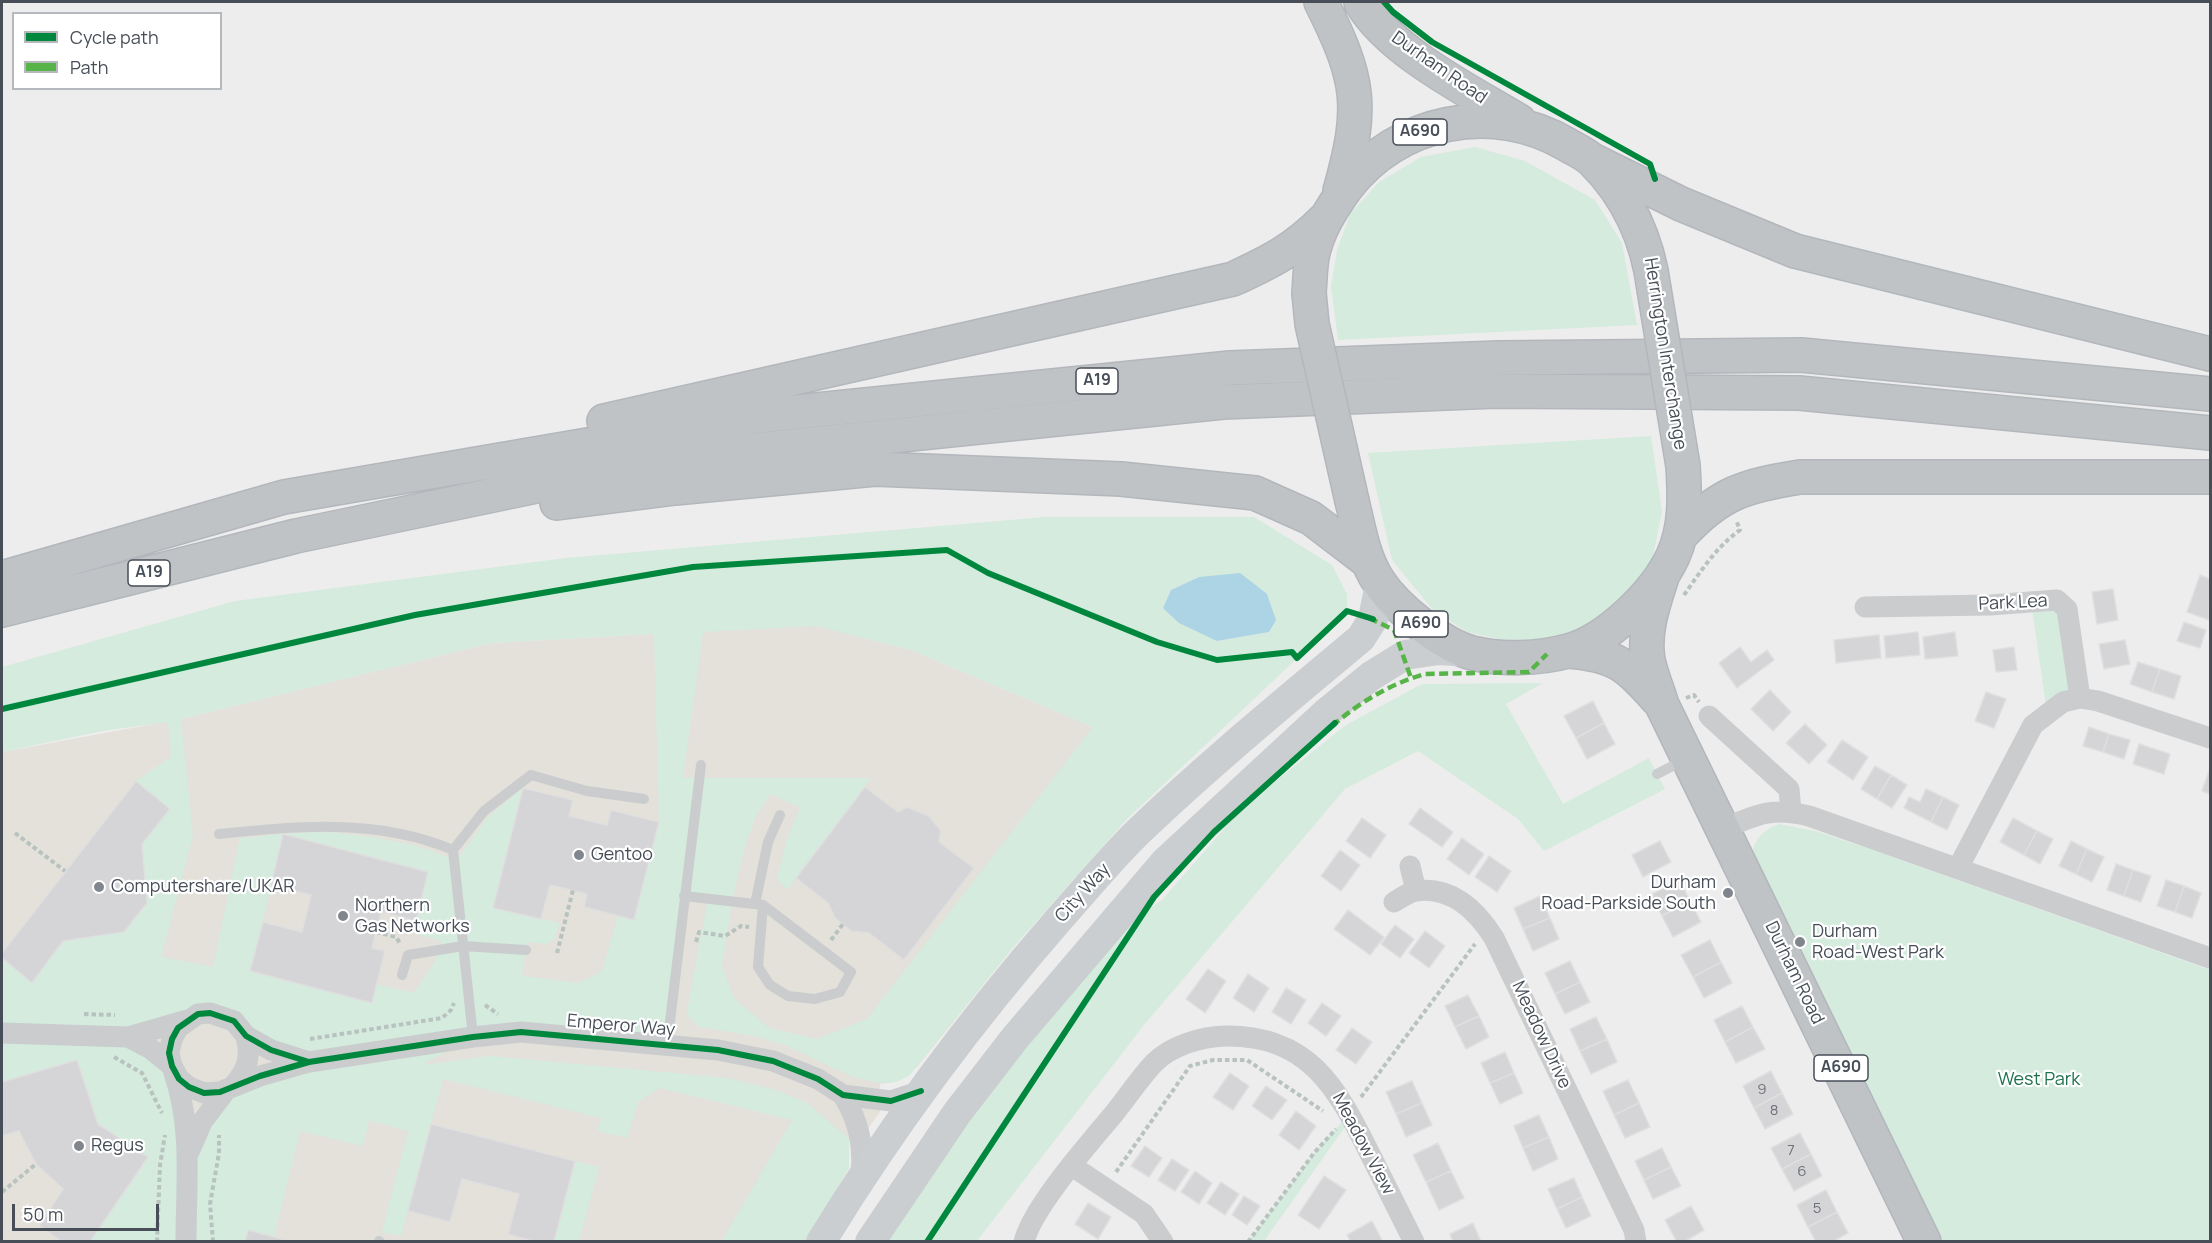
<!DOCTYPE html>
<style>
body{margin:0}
#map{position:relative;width:2212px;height:1243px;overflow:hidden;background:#eeeded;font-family:Manrope,sans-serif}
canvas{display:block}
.frame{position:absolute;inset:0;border:3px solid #474e58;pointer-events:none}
.legend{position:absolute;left:12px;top:12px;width:210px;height:78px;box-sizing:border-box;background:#fff;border:2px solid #b5b8bc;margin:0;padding:8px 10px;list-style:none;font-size:18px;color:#474e58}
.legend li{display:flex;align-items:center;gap:12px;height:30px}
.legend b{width:30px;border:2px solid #b5b8bc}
.scale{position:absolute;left:12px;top:1204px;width:147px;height:27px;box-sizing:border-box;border:3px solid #474e58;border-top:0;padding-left:8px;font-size:18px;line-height:21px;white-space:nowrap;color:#474e58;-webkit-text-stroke:4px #fff;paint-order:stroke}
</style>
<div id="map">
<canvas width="2212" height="1243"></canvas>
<div class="frame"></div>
<ul class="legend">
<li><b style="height:8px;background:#00873e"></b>Cycle path</li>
<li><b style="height:8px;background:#57b448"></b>Path</li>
</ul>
<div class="scale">50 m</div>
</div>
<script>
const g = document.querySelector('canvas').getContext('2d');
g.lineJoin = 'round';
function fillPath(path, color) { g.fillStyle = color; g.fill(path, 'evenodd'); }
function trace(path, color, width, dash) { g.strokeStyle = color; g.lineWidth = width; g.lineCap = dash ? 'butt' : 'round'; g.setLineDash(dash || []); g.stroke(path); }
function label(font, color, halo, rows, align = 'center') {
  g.font = font + ' Manrope,sans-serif'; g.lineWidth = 4.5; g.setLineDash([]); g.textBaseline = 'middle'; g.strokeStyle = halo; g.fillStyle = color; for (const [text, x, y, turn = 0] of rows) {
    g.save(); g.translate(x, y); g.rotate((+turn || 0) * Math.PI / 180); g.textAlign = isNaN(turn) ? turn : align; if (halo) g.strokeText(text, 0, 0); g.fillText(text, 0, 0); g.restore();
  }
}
const commercial = new Path2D(`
 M816 625 911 650 1093 727 1011 950 917 1067 896 1082 880 1084V1112L867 1130 849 1139V1168L805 1241 2 1242V752L181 719 491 643Z`);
const green = new Path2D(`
 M1475 147 1525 161 1595 200 1622 243 1637 325 1338 340 1331 287 1337 250 1350 214 1379 182 1421 157Z
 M1651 436 1662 511 1652 562 1614 608 1567 637 1523 640 1499 639 1467 632 1433 610 1392 560 1368 453Z
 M1045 517H1254L1332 565 1347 594V611L1126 820 1011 950 909 1076 896 1082 880 1083 855 1078 785 1045 754 1036 699 1027 687 1015 688 1006 708 899 685 896 667 1046 473 1037 422 1065 490 1056 727 1078 772 1089 806 1102 849 1139V1168L805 1241H722L792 1120 660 1088 638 1102 627 1138 597 1131 601 1118 443 1079 401 1236 382 1232 408 1131 369 1120 363 1146 300 1131 274 1237 249 1230 245 1241H90L147 1157 98 1124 76 1060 2 1082V958L32 982 63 941 124 932 147 903 142 844 170 809 136 781 171 757 168 722 102 731 2 752V667L235 601 566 558ZM1199 577 1269 632 1217 641 1163 608 1171 590ZM816 626 911 650 1093 727 867 1019 817 1039 769 1028 734 998 722 967 732 901 745 846 757 814 771 794 800 808 787 839 777 879 787 890 871 778H683L703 632ZM654 634 659 822 635 919 618 916 602 971 579 983 522 976 527 942 547 944 555 938 560 923 494 908 523 788 489 816 455 862C428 843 350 832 315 832 290 832 265 836 240 838L213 967 161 957 193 836 181 719 491 643ZM284 835 428 872 412 933 442 941 434 963 414 993 376 984 371 1003 250 971ZM223 1015 308 1062 212 1107 188 1152 172 1066 129 1037Z
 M2057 600 2080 698 2047 712 2031 602Z
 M1543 683 1506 704 1563 804 1649 758 1665 789 1544 851 1518 819 1418 751 1345 789 1144 1025 977 1241 870 1242 1092 945 1162 900 1243 807 1346 725 1422 684Z
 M1779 824 1815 831 1867 848 2210 970V1241H1940L1752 853C1756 837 1764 830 1779 824Z
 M1341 1123 1345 1127 1264 1241 1248 1242 1314 1153Z
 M575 1161 599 1167 579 1241 554 1242Z`);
const water = new Path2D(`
 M1240 573 1267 594 1276 620 1269 632 1217 641 1179 623 1163 608 1171 590 1199 577Z`);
const building = new Path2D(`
 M2200 575 2210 579 2209 620 2187 612Z
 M2113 589 2118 620 2097 624 2092 592Z
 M2184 622 2206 630 2200 648 2177 641Z
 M1918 632 1920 655 1886 658 1884 636Z
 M1955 632 1958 656 1925 659 1923 637Z
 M1879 635 1881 658 1836 663 1834 640Z
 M2125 640 2130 664 2104 669 2099 644Z
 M1740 647 1751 662 1767 650 1774 660 1737 688 1719 663Z
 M2014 647 2017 670 1996 672 1993 650Z
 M2138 662 2160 669 2152 692 2130 684Z
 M2160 669 2181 676 2174 699 2152 692Z
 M1770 690 1791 712 1773 731 1751 709Z
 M1986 692 2006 699 1994 728 1975 721Z
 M1593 701 1604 723 1576 738 1564 716Z
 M1604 723 1615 744 1587 759 1576 738Z
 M1805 724 1827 745 1809 764 1786 743Z
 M2089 727 2109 734 2103 752 2083 746Z
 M2109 734 2130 740 2124 759 2103 752Z
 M1842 740 1868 757 1853 780 1827 762Z
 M2139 744 2170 754 2164 774 2133 764Z
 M1875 766 1891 775 1877 799 1861 789Z
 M2210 768V794L2202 791Z
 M1891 775 1907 785 1892 808 1877 799Z
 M136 781 170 809 142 844 147 903 124 932 63 941 32 983 2 958V953Z
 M865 787 898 812 907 807 929 816 941 831 939 842 974 868 904 960 869 933 851 931 835 918 828 903 796 878Z
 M523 788 573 800 569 816 607 825 611 810 659 822 634 920 584 907 587 894 550 885 541 919 493 908Z
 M1926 789 1943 797 1931 822 1904 808 1909 797 1920 802Z
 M1943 797 1959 805 1947 830 1931 822Z
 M1420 808 1453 832 1442 847 1409 824Z
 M1362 818 1386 835 1370 858 1346 841Z
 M2013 818 2037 831 2024 855 2000 842Z
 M2037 831 2053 839 2040 864 2024 855Z
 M283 834 428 872 416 921 381 912 372 948 385 951 372 1003 250 971 263 922 302 932 311 895 271 885Z
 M1462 838 1484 854 1469 875 1447 859Z
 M1660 841 1671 862 1643 877 1632 855Z
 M2071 841 2087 849 2076 874 2059 866Z
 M2087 849 2104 857 2092 882 2076 874Z
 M1340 850 1360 865 1341 891 1321 876Z
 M1489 856 1511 871 1497 892 1475 877Z
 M2116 864 2133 870 2124 896 2107 890Z
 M2133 870 2151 876 2141 902 2124 896Z
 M1679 879 1690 901 1662 916 1651 895Z
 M2166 880 2184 886 2175 912 2157 906Z
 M2184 886 2201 893 2192 918 2175 912Z
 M1540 896 1550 918 1523 929 1514 908Z
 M1690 901 1701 922 1673 937 1662 916Z
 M1348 910 1384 937 1370 955 1334 929Z
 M1550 918 1559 939 1533 951 1523 929Z
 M1395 925 1414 939 1400 958 1381 944Z
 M1425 931 1445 946 1429 968 1409 953Z
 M1710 940 1721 962 1693 977 1681 955Z
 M1570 961 1580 982 1555 994 1545 973Z
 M1721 962 1732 983 1704 998 1693 977Z
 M1208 969 1226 981 1205 1013 1186 999Z
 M1248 974 1269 988 1254 1012 1233 998Z
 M1580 982 1590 1002 1565 1014 1555 994Z
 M1286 988 1306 1000 1291 1024 1272 1012Z
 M1468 995 1479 1016 1455 1027 1445 1006Z
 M1322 1003 1341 1016 1326 1036 1308 1023Z
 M1742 1006 1753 1027 1725 1042 1714 1020Z
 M1479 1016 1489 1037 1466 1049 1455 1027Z
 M1596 1017 1607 1039 1580 1051 1570 1029Z
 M1753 1027 1765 1049 1736 1063 1725 1042Z
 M1352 1028 1372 1042 1356 1064 1336 1050Z
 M1607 1039 1617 1062 1591 1074 1580 1051Z
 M1505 1052 1514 1073 1490 1083 1481 1063Z
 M77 1060 98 1124 148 1157 90 1242H63L39 1226 63 1189 36 1164 19 1131 2 1136V1082Z
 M1771 1071 1782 1093 1754 1108 1743 1086Z
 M1230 1073 1249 1086 1233 1110 1213 1097Z
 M1514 1073 1523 1093 1500 1104 1490 1083Z
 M1628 1080 1639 1103 1614 1115 1603 1091Z
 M1412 1081 1422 1103 1396 1114 1386 1092Z
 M1266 1086 1287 1100 1272 1120 1252 1106Z
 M1782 1093 1793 1114 1765 1129 1754 1108Z
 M1422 1103 1432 1125 1406 1137 1396 1114Z
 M1639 1103 1650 1127 1625 1138 1614 1115Z
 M1296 1111 1316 1126 1299 1150 1279 1135Z
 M1539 1115 1549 1137 1523 1148 1514 1126Z
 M431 1124 575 1161 554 1242H536L508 1234 519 1194 462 1179 450 1222 408 1211Z
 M1800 1133 1811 1154 1782 1169 1771 1148Z
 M1549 1137 1558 1159 1533 1171 1523 1148Z
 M1438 1143 1451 1171 1426 1182 1413 1155Z
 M1145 1146 1162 1158 1149 1177 1131 1166Z
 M1662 1148 1671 1167 1644 1180 1635 1161Z
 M1811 1154 1822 1176 1794 1191 1782 1169Z
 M1172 1159 1189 1170 1175 1191 1158 1180Z
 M1671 1167 1681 1186 1653 1199 1644 1180Z
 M1195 1171 1212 1183 1199 1204 1181 1192Z
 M1451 1171 1464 1198 1439 1210 1426 1182Z
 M1324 1176 1346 1190 1319 1229 1298 1215Z
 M1574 1178 1582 1197 1557 1209 1548 1189Z
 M1221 1182 1239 1194 1225 1215 1207 1203Z
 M1826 1190 1837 1212 1808 1227 1797 1205Z
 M1244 1196 1260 1206 1247 1225 1232 1215Z
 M1582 1197 1591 1216 1566 1228 1557 1209Z
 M1088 1203 1111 1217 1098 1239 1075 1224Z
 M1691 1206 1704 1230 1684 1242H1677L1665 1220Z
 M1837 1212 1848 1233 1832 1242H1816L1808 1227Z
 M1372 1221 1383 1242H1351L1347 1235Z
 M1473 1223 1481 1242H1453L1450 1234Z
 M248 1230 274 1237 292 1242H245Z`);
const path = new Path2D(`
 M1684 595C1701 571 1716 547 1740 530L1736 520
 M1686 698 1694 695 1699 702
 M15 833 65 871
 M376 932 396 937 401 945
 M831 940 843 924
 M696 942 699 932 725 936 741 926 749 927
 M557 953 573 890
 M485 1005 498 1014
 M84 1014 115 1015
 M310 1039 442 1018 451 1010 454 1003
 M114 1057 142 1073 162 1113
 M1361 1097 1475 944
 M1116 1172 1190 1066 1213 1060H1247L1323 1111
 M2 1192 36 1164
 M157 1242 160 1165 165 1135
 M213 1242 210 1204 219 1153V1135
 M1248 1242 1314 1153 1336 1129`);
const service = new Path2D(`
 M1657 774 1686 759
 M219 834C297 826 378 818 453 850
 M684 896 763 905 851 972 840 992 815 999 788 996 770 985 758 967 763 905
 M755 904 768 842 780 815
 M402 975 408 955 463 946 526 950
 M473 1037 453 850 484 811 531 775 587 791 644 799
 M667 1046 701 765
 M379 1241 380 1242`);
const minor = new Path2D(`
 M1865 607 1990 605 2057 600 2067 609 2080 698
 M1709 716 1789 789 1791 811
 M1725 828C1758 814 1772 807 1809 816L2210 958
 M1410 866 1416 891
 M1958 868 2033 725 2063 702 2080 698 2098 701 2210 738
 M1394 902C1401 898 1409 892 1416 891 1452 886 1477 911 1494 938L1634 1230 1636 1242
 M2 1033 128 1037 187 1020
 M128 1037 151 1049 172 1066
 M309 1062 271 1050 246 1036 234 1021 210 1013 198 1014 178 1028 172 1039 169 1053 172 1066 179 1079 189 1087 204 1093 220 1092 260 1076 309 1062 473 1037 521 1032 718 1050 773 1061 818 1079 843 1095 891 1101 921 1091
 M174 1073C193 1128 186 1185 186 1242
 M234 1085C248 1069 251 1056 246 1036
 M843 1095C859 1122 864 1145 861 1176
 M189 1152 202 1122 227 1089
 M1072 1166 1144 1214 1163 1242
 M1024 1242C1032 1208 1088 1145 1112 1116 1126 1099 1139 1079 1154 1063 1172 1045 1201 1037 1225 1036 1308 1035 1336 1086 1369 1152 1384 1182 1399 1212 1414 1242`);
const secondary = new Path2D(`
 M821 1242C891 1127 972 1019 1060 918 1086 889 1111 858 1139 831 1210 763 1286 701 1361 638L1373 619 1380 584
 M870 1242 957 1113 1015 1038 1165 862 1327 712 1371 676 1405 655 1439 650 1471 652`);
const trunk = new Path2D(`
 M1321 2C1360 80 1364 106 1340 191
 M1361 2C1389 51 1471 92 1519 121
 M1592 160 1681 204 1795 251 2210 354
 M1309 293C1310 281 1310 269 1312 257 1317 231 1331 209 1346 188 1397 120 1493 101 1566 144 1574 149 1586 154 1593 161 1628 196 1648 241 1654 289
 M604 421 1233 279C1272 261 1294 250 1325 219
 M1352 501C1359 529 1363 558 1379 582 1396 608 1442 645 1472 653 1501 660 1539 659 1568 651 1607 641 1656 593 1673 556 1686 527 1685 497 1683 466
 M557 503 675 488 875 469 1121 479 1255 493 1311 518 1366 560
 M1680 536C1719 493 1744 486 1800 477H2210
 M1663 574C1654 602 1643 631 1648 660 1651 675 1658 691 1662 705L1924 1242
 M2 578 284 497 757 416 1230 368 1499 358 1801 355 2210 394
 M2 610 296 536 575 478 755 450 1223 402 1496 391 1799 393 2210 433
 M1569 651C1616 655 1627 665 1657 699`);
const trunkBridge = new Path2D(`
 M1654 289 1683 466
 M1309 293 1312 324 1352 501`);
const quiet = new Path2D(`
 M1369 618 1394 630 1411 678
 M1332 726C1360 702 1390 684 1425 674L1529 672 1547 654`);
const cycleway = new Path2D(`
 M1384 2 1393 12 1432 42 1650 164 1655 179
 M2 709 415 615 693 567 947 550 988 573 1157 642 1217 660 1292 652 1297 658 1347 611 1373 619
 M309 1062 271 1050 246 1036 234 1021 210 1013 198 1014 178 1028 172 1039 169 1053 172 1066 179 1079 189 1087 204 1093 220 1092 260 1076 309 1062 473 1037 521 1032 718 1050 773 1061 818 1079 843 1095 891 1101 921 1091
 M927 1242 1154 897 1214 832 1335 723`);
const markers = [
 [579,855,6,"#81868c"],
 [99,887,6,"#81868c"],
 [1728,893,6,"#81868c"],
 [343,916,6,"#81868c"],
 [1800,942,6,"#81868c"],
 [79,1146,6,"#81868c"]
];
const numberNames = [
 ["9",1762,1090],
 ["8",1774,1111],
 ["7",1791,1151],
 ["6",1802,1172],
 ["5",1817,1209]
];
const shields = [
 [1420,132,54],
 [1097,381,42],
 [149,573,42],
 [1421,624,54],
 [1841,1068,54]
];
const shieldNames = [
 ["A690",1420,132],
 ["A19",1097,381],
 ["A19",149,573],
 ["A690",1421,624],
 ["A690",1841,1068]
];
const streetNames = [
 ["Durham Road",1439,68,35],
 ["Herrington Interchange",1665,354,81],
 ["Park Lea",2013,603,-3],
 ["City Way",1083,893,-48],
 ["Durham Road",1794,973,64],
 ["Emperor Way",621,1026,5],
 ["Meadow Drive",1541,1035,65],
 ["Meadow View",1363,1144,62]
];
const poiNames = [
 ["Gentoo",591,855],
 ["Durham",1716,883,"right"],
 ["Road-Parkside South",1716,904,"right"],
 ["Computershare/UKAR",111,887],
 ["Northern",355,906],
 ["Gas Networks",355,927],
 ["Durham",1812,932],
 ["Road-West Park",1812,953],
 ["Regus",91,1146]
];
const parkNames = [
 ["West Park",2039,1080]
];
fillPath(commercial, '#e3e1da');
fillPath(green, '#d4ebde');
fillPath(water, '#acd4e5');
fillPath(building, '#d5d5d7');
trace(building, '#dfdfe0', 1.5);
trace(trunk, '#b3b7bc', 36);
trace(path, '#b8c2bf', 4, [4.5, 3]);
trace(service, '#caccce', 10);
trace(minor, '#caccce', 21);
trace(secondary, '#cbced0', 30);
trace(trunk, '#c0c3c6', 33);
trace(trunkBridge, '#b3b7bc', 36, []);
trace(trunkBridge, '#c0c3c6', 33);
trace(quiet, '#57b448', 4.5, [9, 4.5]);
trace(cycleway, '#00873e', 6);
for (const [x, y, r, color] of markers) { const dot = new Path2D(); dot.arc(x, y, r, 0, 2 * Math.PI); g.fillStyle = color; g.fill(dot); trace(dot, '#fff', 2); }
label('15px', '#6c7179', null, numberNames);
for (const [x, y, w] of shields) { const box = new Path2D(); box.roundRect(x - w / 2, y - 13, w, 26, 4.5); g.fillStyle = '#fff'; g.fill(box); trace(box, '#474e58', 1.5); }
label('bold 16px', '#474e58', null, shieldNames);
label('18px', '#474e58', '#fff', streetNames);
label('18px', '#474e58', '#fff', poiNames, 'left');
label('18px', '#1f714f', '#fff', parkNames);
</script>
